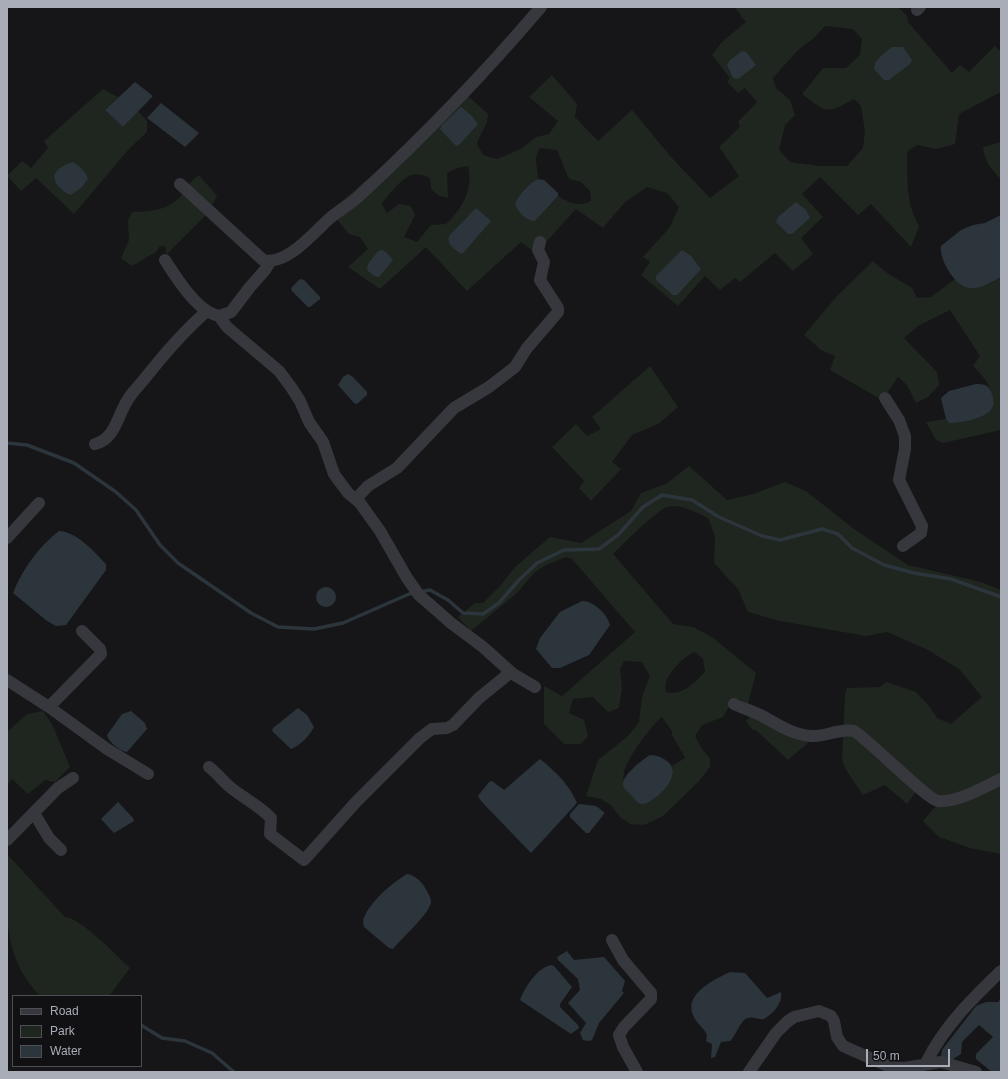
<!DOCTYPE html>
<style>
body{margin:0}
#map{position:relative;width:1008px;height:1079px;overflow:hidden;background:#161618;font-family:Arial,sans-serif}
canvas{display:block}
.frame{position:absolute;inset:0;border:8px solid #a8adb8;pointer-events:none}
.legend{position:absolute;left:12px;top:995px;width:130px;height:72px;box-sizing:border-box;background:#111113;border:1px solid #4d4f55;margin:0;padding:5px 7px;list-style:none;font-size:12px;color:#a8adb8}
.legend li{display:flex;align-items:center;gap:8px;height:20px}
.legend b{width:20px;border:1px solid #4d4f55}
.scale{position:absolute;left:866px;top:1049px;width:84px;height:18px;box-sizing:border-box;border:2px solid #a8adb8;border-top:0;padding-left:5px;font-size:12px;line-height:14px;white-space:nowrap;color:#a8adb8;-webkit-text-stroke:3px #111113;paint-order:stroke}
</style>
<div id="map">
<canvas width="1008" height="1079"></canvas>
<div class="frame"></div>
<ul class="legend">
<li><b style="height:5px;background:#37383d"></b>Road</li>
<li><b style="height:11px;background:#1e261f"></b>Park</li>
<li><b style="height:11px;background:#2c353c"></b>Water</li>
</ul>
<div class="scale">50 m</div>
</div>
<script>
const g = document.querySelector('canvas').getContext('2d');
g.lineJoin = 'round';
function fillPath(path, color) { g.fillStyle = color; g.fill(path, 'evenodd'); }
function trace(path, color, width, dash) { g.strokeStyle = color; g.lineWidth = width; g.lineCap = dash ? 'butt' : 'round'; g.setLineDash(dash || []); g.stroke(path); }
const green = new Path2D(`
 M734 7H898L907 16 908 22 952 73 960 65 969 72 995 46 1001 52V92L959 114 955 144 936 149 917 145 907 152C908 181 905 200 919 226L911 247 871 204 858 215 820 177 802 194 823 217 801 238 813 254 793 271 775 253 740 282 735 278 720 290 705 276 678 306 641 275 650 262 643 257 670 227 679 207 667 193 647 187 625 202 603 228 576 209 546 242 532 250 521 242 467 291 426 247 380 289 348 267 368 249 360 237 349 234 330 211 467 95 488 114C488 126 480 133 477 144L483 155 497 159 521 149 536 137 549 134 558 121 529 97 552 75 577 104 575 117 598 141 632 110 671 157 710 198 739 176 719 147 740 127 738 122 757 102 745 88 738 93 727 82 730 78 712 55 722 42 746 22ZM825 26 853 29 862 39 860 55 846 68H823L802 94C828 114 826 114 854 99L861 106 865 131 863 148 847 166H819L790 162 779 150 785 125 795 115 790 100 776 88 773 78 799 49 814 38ZM539 148 557 150 569 179 581 182 590 191 591 201C578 207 570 203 558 196L535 221 534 181 538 179 536 159ZM468 166C474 189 462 209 446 224L431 225 417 242 404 237 415 215 411 206 399 204 387 213 382 204C385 198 402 179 409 176 416 173 424 175 430 178L431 189 438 195 448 198 447 173 457 168Z
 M103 89 118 97 105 110 123 127 138 111 147 121V132L129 149 74 214 36 178 21 191 7 176 22 161 31 168 48 148 44 141Z
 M1001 142V179C991 170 984 160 983 147Z
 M199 175 217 196 207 214 166 255V247L160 246 156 252 132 266 121 258 129 240 128 221 132 212C150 211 167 211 181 196 188 188 189 181 199 175Z
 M873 261 887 273 912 288 917 298 931 297 955 279 966 288 989 284 1001 277V430L943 443 936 440 926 422 946 419 949 423 987 414 993 408C992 387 988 381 973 366L980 356 950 310 918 326 904 338 937 372 939 385 928 397 916 403 907 385 898 377 882 400 830 370 835 356 821 350 804 335 838 295Z
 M650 366 678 407 658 424 632 435 612 462 621 469 591 501 579 488 584 481 552 447 576 424 587 436 601 429 592 417Z
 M689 466 727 500 753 494 785 482 806 491 854 529 908 565 981 582 1001 590V854L970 848 939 837 923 821 935 807 937 795 921 785 907 804 885 785 863 795 846 770 842 760 845 694 847 688 880 687 886 682 916 692 929 706 937 718 951 724 982 697 959 669 928 650 887 632 866 636 780 621 748 612 738 589 714 563 715 536 708 518C697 513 680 503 667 507 656 511 623 544 613 554L673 624 693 627 712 637 756 673 748 704 739 699 732 702 723 717 702 725 695 736 702 749 710 758V767L699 781 663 816 644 825 630 824 620 817 611 805 601 799 586 796 598 760 628 736 639 722 642 697 650 676 642 662 624 661 620 669 622 688 619 708 608 712 593 697 573 699 569 713 584 720 588 736 581 744H564L544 724V686L562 696 635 632 572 559 566 557 544 566 534 573 517 593 471 631 458 617 475 603H483L500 586 515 567 550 537 581 543 631 511 641 493 666 484ZM695 652 703 659 705 672C693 683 684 696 666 692 666 689 665 684 666 682 669 672 685 655 695 652ZM662 717 672 731V735L685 758 672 766 673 770 623 784C624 779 623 773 625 769 629 756 651 726 662 717Z
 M43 711 52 724 70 767 55 782 45 780 28 794 12 779 7 785V732L27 714Z
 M751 715 810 741 788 760 757 731 752 729 746 721Z
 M7 854 65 917C80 917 118 957 130 968L109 996H40C0 954 7 908 7 854Z`);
const water = new Path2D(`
 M892 47H903L912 60 910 64 889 80H884L874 69 875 63 880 57Z
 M742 51 746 52 756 65 738 79 733 78 727 65 730 60Z
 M135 82 153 96 123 127 105 110Z
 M161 103 199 133 185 147 147 118Z
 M461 107 472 116 478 124 459 145 456 146 440 129 442 125Z
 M73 162C79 166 86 171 88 179L82 187 71 195C66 193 64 192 60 188 47 175 59 166 73 162Z
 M538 179 544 180 558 193V196L535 221C526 221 518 212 515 204 518 195 530 183 538 179Z
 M796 202 806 210 810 218 792 234H788L776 222 778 217Z
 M476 208 491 221 463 253 461 254C455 249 446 244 449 236Z
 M1001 215V277C992 282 979 290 968 288 954 285 939 259 941 246L961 230 973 225 985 223Z
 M382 250 386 252 393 260 379 277 374 276 367 270 368 264 378 251Z
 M682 250 691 256 701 269 677 295H673L656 280V276Z
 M300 279 304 280 320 297V299L310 307H308L291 290 292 287Z
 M348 374 353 377 367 392V395L357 404 354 403 338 385 343 377Z
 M976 384C980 384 985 384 988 387 993 392 996 405 991 410 983 419 961 423 949 423L946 419 941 398 949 391Z
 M59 531C78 532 94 552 106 564V570L66 625 56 626 47 621 13 593C22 570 39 546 59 531Z
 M316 597a10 10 0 1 1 20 0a10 10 0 1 1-20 0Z
 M582 601C594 601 607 614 610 625L589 655 560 668H552L536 649 540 638 560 612Z
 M298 708 307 715 314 727C310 735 300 746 291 749L272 731 273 728Z
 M131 711 145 723 147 729 127 752C119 751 109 742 107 735L122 714Z
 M650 755C656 755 662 757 667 761 687 776 649 807 641 804 637 803 633 797 630 794 627 791 623 788 623 784 622 776 643 759 650 755Z
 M540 759C556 772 569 784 577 803L531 853 481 801 478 796 489 782 492 781 504 790Z
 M118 802 133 818 134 821 114 833 101 819Z
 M579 804 596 806 604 812V814L589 833H586L570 817V814Z
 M407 874C414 875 420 880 424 886 426 890 432 898 431 903 427 916 402 938 393 949L389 948 364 927 363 921C367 904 392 883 407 874Z
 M567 951 574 960 604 957 625 981 622 991 624 993 599 1023 592 1040 589 1041 583 1040 580 1033 586 1023 568 1003 580 990 578 979 558 960 557 957Z
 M551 965 554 966 572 987 560 1004V1007L578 1025 579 1028 571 1034 520 1000C525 987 537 968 551 965Z
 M730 972 745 973 767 998 781 992C783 1003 773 1014 764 1019 759 1020 753 1016 748 1018 740 1020 736 1036 730 1041L721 1042 715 1057 711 1058 712 1044 706 1041 707 1035C704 1028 697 1024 694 1017 682 995 713 980 730 972Z
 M1001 988V1072H992L976 1059V1054L993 1037 979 1025 962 1042 961 1054 950 1061 941 1056 942 1050 976 1006 986 1002H998L1001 998Z`);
const stream = new Path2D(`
 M7 443 27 445 74 463 116 492 136 510 160 545 178 563 251 613 278 627 314 629 343 623 409 594 430 590 448 600 463 613 483 614 499 603 518 581 537 563 564 550 599 549 618 535 643 507 662 495 692 500 719 517 762 536 780 540 822 529 838 534 852 548 884 565 914 573 951 579 1001 597
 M141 1025 162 1038 185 1041 212 1053 234 1072`);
const street = new Path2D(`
 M917 10 920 7
 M180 184 263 260C287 266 314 232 330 218 339 210 350 205 359 196 423 137 484 74 541 7
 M165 260C176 277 197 312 219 316L231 312 250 287 265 270 270 262
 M219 316 227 327 279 371 291 387 300 401 309 422 323 442 334 474 348 493 360 503 380 531 407 578 419 595 451 623 483 647 513 674 535 687
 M885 398 899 420 905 436V449L899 480 922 526 921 533 903 546
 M95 444C115 439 117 417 127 401 132 392 140 385 146 377 165 353 184 331 207 311
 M356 499 368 486 397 468 454 408 489 387 515 367 527 348 558 312V308L540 280 544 262 538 250 540 242
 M7 538 39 503
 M82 631 100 649 101 654 49 707 107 749 148 774
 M7 680 49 707
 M734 704C744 709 756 712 766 718 780 726 794 735 811 736 826 737 839 728 854 731 870 741 928 800 938 801 957 803 984 787 1001 779
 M209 767C217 773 223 781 230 787 243 798 259 805 271 818L270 834 304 860 356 802 420 738 432 729 447 728 453 725 479 698 511 672
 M34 813 49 838 61 850
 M7 840 58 788 73 778
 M612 940 623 960 651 993V999L624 1027 619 1035 623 1047 637 1072
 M926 1063C944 1026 972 999 1001 971
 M749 1072 776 1033 787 1022 794 1017 819 1011 831 1016 834 1021 837 1037 843 1046 888 1066 904 1068 941 1062 976 1072`);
fillPath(green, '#1e261f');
fillPath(water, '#2c353c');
trace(stream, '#2c353c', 3.5);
trace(street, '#37383d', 12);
</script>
